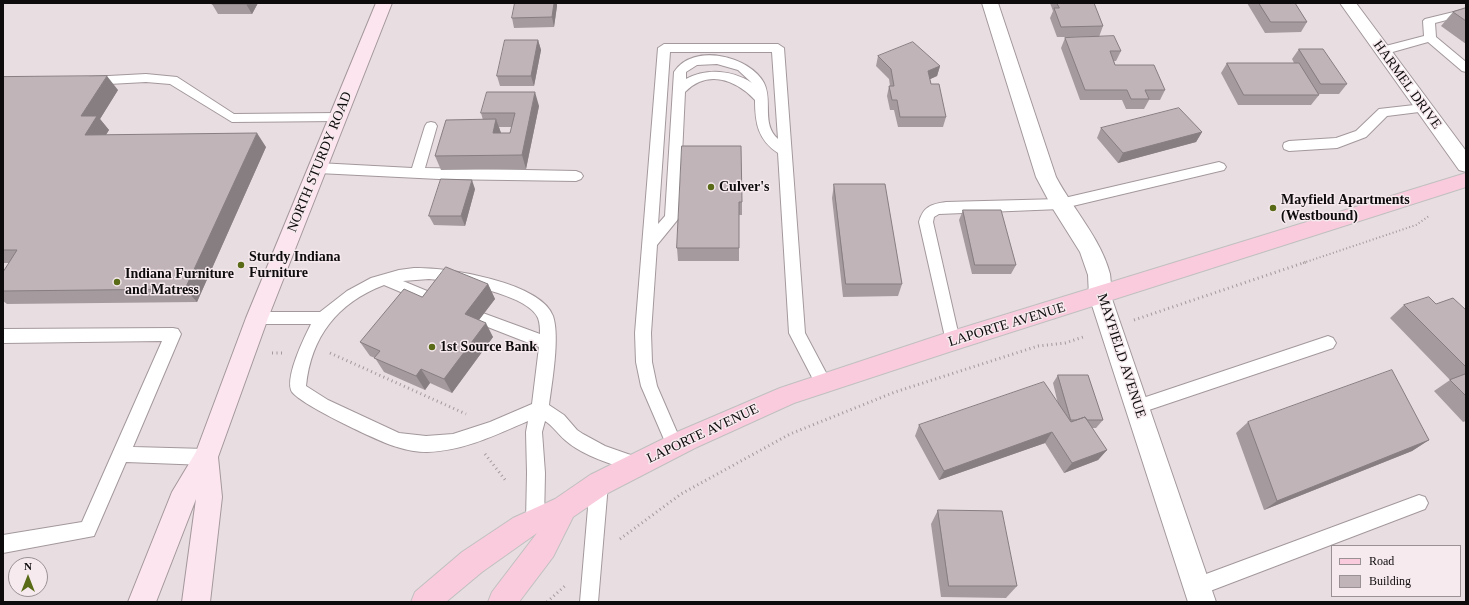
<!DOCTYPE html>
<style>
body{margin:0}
#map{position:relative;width:1469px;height:605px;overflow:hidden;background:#e8dde0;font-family:Georgia,serif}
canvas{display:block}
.frame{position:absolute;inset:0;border:4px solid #0e0b0c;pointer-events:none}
.legend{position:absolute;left:1331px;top:545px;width:130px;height:52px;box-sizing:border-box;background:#f6eaee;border:1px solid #999194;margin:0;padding:5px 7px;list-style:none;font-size:12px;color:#0e0b0c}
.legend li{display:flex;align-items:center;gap:8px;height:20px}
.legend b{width:20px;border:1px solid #999194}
.north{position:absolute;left:8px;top:557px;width:40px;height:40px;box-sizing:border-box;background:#f6eaee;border:1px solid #999194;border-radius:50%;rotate:0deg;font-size:11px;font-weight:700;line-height:16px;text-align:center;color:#0e0b0c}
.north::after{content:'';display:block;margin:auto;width:14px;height:18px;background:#5a6b17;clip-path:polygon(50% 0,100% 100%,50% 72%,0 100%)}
</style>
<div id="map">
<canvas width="1469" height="605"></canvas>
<div class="frame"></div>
<ul class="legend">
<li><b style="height:5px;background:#f9cbdc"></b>Road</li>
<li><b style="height:11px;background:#c0b4b8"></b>Building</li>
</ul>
<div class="north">N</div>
</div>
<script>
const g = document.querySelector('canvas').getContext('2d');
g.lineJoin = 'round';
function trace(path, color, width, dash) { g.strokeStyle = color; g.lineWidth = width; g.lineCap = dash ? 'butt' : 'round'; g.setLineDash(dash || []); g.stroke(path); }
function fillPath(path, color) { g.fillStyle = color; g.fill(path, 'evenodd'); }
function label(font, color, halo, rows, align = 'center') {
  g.font = font + ' Georgia,serif'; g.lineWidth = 3; g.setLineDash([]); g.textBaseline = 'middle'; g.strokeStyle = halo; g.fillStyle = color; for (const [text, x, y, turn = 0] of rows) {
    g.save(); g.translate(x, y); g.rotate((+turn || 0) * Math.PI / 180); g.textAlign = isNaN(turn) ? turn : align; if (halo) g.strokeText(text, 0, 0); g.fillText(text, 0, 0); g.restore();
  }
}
const pathFar1 = new Path2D(`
 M1303 263 1416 225 1429 216`);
const path = new Path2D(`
 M1134 320 1306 262
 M272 353H283
 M330 353 466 414
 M485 454 506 481
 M620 539 681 494 790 434 895 392 1038 346 1065 343 1086 336
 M547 602 566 585`);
const lane = new Path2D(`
 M1466 9V15L1435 23 1436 37 1466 62V72L1462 71 1428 42 1382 55 1376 51 1378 48 1424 36 1423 21 1425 19Z
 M664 44H778L784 48 805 333 832 384 830 389 824 391 818 389 789 333 778 153C758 140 755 123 755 100 736 80 708 69 685 92L679 218 657 245 651 333 652 362 657 386 683 446 681 451 675 454 669 451 641 386 636 362 635 333 658 48ZM670 52H772L778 139C761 124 773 101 764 83 750 56 693 42 674 72L665 216 658 224ZM717 64 738 70 752 83C732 70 707 68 686 79V72L697 65Z
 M146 74 177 77 234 114 338 113 342 114 344 117 342 120 338 121 232 122 170 84 146 82 90 85 84 81 90 77Z
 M1423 104 1427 105 1429 108 1427 111 1387 116 1366 137 1337 148 1289 151 1284 149 1283 146 1284 143 1289 141 1336 138 1356 131 1379 109Z
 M431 122 435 123 437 126 425 168 576 171 581 173 583 176 581 179 576 181 439 179 318 173 313 171 311 168 313 165 318 163 412 168 425 126 427 123Z
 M1219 162 1224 164 1226 167 1224 170 1060 209 939 214 934 217 933 222 960 341 957 346 952 348 947 346 919 222C923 207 931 204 946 202L1060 199Z
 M414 268C446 267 541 282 553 316 560 337 552 382 549 405L564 415 577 430 583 434 605 446 642 459 645 465 642 471 636 473C613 464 584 457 565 440 558 434 553 426 545 421L542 432 545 473 544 521 541 527 535 530 529 527 526 521 527 473 526 432 528 421C496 435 463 451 427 452 418 452 406 450 397 447 382 443 294 402 291 390 286 375 304 338 311 324H257L252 322 249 318 252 314 257 312H320L347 291 371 278 399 270ZM429 279C453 281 528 294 538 318 540 323 540 329 540 334L480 312 475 314 472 318 475 322 539 347 532 404 490 422 453 434 426 436 399 433 328 400 306 386C311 337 337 303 384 285L434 306 439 308 444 306 446 302 444 298 403 281Z
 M173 328 178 329 181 334 133 447 206 449 212 451 214 457 212 463 206 465 126 462 94 536 3 553V535L82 522 162 341 3 343V329Z
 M1328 336 1333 338 1336 343 1333 348 1137 414 1131 412 1129 407 1131 402 1137 400Z
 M599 476 605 478 608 484 598 602H580L590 484 593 478Z
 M1419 495 1425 497 1428 503 1425 509 1197 596 1190 594 1188 587 1190 580Z`);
const street = new Path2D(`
 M982 3H998L1056 177C1073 209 1101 239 1110 274 1111 281 1111 289 1111 296L1216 602H1188L1089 296 1088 275 1080 252 1053 209 1036 177Z
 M1340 3H1356L1466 151V172L1459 170Z`);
const secondary = new Path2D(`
 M376 3H392L268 318 218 457 222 497 210 602H182L196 499 156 602H128L172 492 196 452 246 318Z`);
const primary = new Path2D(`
 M1466 173V187L952 351 794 403 695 448 608 493 573 517 553 557 519 602H488L492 592 537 533 482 572 446 602H411L415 592 462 552 513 518 555 499 590 475 677 432 780 388 952 331Z`);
const wall = new Path2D(`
 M212 3H258L252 14H218L212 4Z
 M1050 3H1116L1115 4H1094L1103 26 1099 37H1057L1050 18 1053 11Z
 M1247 3H1295L1307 22 1301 32 1265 33Z
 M557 6 554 27 514 28 512 18Z
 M1466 8V44L1441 26 1453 12Z
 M1065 38 1121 51 1116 61H1114L1115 65 1165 90 1160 100H1149L1144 109H1126L1122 100H1080L1061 48Z
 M538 40 541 50 534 86H500L497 76Z
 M1299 49 1347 84 1339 94H1318L1319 95 1311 105H1238L1221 73 1227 63H1294L1292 59Z
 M878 56 940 66 937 76 930 79 931 84 946 117 943 127H898L894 110H890L887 96 889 86H890L889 79 876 66Z
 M3 77 118 90 100 119 109 130 106 135 266 147 197 302 7 304 3 301V272L9 263H3Z
 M539 106 526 169 441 170 435 156 483 120 481 113ZM499 127H512L510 133H501Z
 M1101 128 1202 132 1196 142 1118 163 1097 138Z
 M682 146 742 202V215H739V261H678L677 248Z
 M834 184 902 284 898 296 843 297 832 198Z
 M475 189 465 226 434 225 429 216Z
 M963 210 1016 265 1011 274H972L959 220Z
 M488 284 495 299 479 320 493 337 452 393 430 383 425 390 384 372 375 358 370 356 360 342 422 297Z
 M1436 304 1466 310V421L1463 422 1434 391 1450 380 1390 318 1404 305Z
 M1058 375 1103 420 1096 428H1092L1107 450 1098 460 1064 473 1045 443 939 480 915 436 919 425 1058 404 1053 383Z
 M1248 422 1429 440 1412 451 1264 510 1236 433Z
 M938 510 1017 586 1006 598 941 597 931 524Z`);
const shadedWall = new Path2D(`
 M247 3H258L252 14 246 4Z
 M554 3H557V6L554 27 552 17Z
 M538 40 541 50 534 86 531 76Z
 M940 66 937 76 926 81 928 71Z
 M107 76 118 90 100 119 109 130 97 148 85 135 81 116Z
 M535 92 539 106 526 169 522 155Z
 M496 119 501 133H493Z
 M1202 132 1196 142 1118 163 1123 153Z
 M257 133 266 147 197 302 185 289Z
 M472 180 475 189 465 226 461 216Z
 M488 284 495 299 472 329 465 314Z
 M486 323 493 337 452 393 444 379Z
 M421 369 430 383 425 390 416 376Z
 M1052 432 1045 443 939 480 944 471Z
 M1429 440 1412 451 1264 510 1277 501Z
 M1107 450 1098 460 1064 473 1072 463Z`);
const building = new Path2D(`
 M212 3H247L246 4H212Z
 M515 3H554L552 17 512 18Z
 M1057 3H1094L1103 26 1061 27 1054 8H1059Z
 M1259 3H1295L1307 22H1271Z
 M1466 8V21L1453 12Z
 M1114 36 1121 51H1110L1115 65H1154L1165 90H1145L1149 99H1131L1127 90H1085L1065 38Z
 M505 40H538L531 76H497Z
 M913 42 940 66 928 71 931 84H939L946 117H900L897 100H892L889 86H894L891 69 878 56Z
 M1299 49H1323L1347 84H1321Z
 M1227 63H1299L1319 95H1244Z
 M107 76 81 116H97L85 135 257 133 185 289 3 291V272L17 250H3V77Z
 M487 92H535L522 155 435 156 446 120 496 119 493 133H510L515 113H481Z
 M1179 108 1202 132 1123 153 1101 128Z
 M682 146H741L742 202H739V248H677Z
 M441 179 472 180 461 216H429Z
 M834 184H885L902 284H846Z
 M963 210H1001L1016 265H975Z
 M446 267 488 284 465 314 486 323 444 379 421 369 416 376 374 358 380 351 360 342 404 289 422 297Z
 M1429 297 1436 304 1453 298 1466 310V367L1404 305Z
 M1392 370 1429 440 1277 501 1248 422Z
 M1466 374V396L1450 380Z
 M1058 375H1088L1103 420H1087L1085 417 1076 420H1071Z
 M1044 382 1071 422 1085 417 1107 450 1072 463 1052 432 944 471 919 425Z
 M938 510 1002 511 1017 586H949Z`);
const markers = [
 [711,187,4,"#5a6b17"],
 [1273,208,4,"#5a6b17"],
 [241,265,4,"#5a6b17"],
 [117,282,4,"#5a6b17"],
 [432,347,4,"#5a6b17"]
];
const streetNames = [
 ["HARMEL DRIVE",1407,85,54],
 ["NORTH STURDY ROAD",320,162,-68],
 ["LAPORTE AVENUE",1007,325,-17],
 ["MAYFIELD AVENUE",1121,356,72],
 ["LAPORTE AVENUE",703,434,-25]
];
const poiNames = [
 ["Culver's",719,187],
 ["Mayfield Apartments",1281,200],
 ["(Westbound)",1281,216],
 ["Sturdy Indiana",249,257],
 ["Furniture",249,273],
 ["Indiana Furniture",125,274],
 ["and Matress",125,290],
 ["1st Source Bank",440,347]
];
trace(lane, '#a3989c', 2);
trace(street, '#a3989c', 2);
trace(secondary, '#a3989c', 2);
trace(primary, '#c0c0c0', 2);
trace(pathFar1, '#a39a9d', 2, [1, 2.5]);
trace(path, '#a39a9d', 3, [1, 3.5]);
fillPath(lane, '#fff');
fillPath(street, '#fff');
fillPath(secondary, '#fce5ee');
fillPath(primary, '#f9cbdc');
fillPath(wall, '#a59b9e');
fillPath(shadedWall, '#867e81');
fillPath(building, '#c0b4b8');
trace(building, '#867e81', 1);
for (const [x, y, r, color] of markers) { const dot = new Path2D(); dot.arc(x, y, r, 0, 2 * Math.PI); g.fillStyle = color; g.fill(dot); trace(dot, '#f6eaee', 1.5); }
label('14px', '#0e0b0c', '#f6eaee', streetNames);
label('bold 14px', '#0e0b0c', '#f6eaee', poiNames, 'left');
</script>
